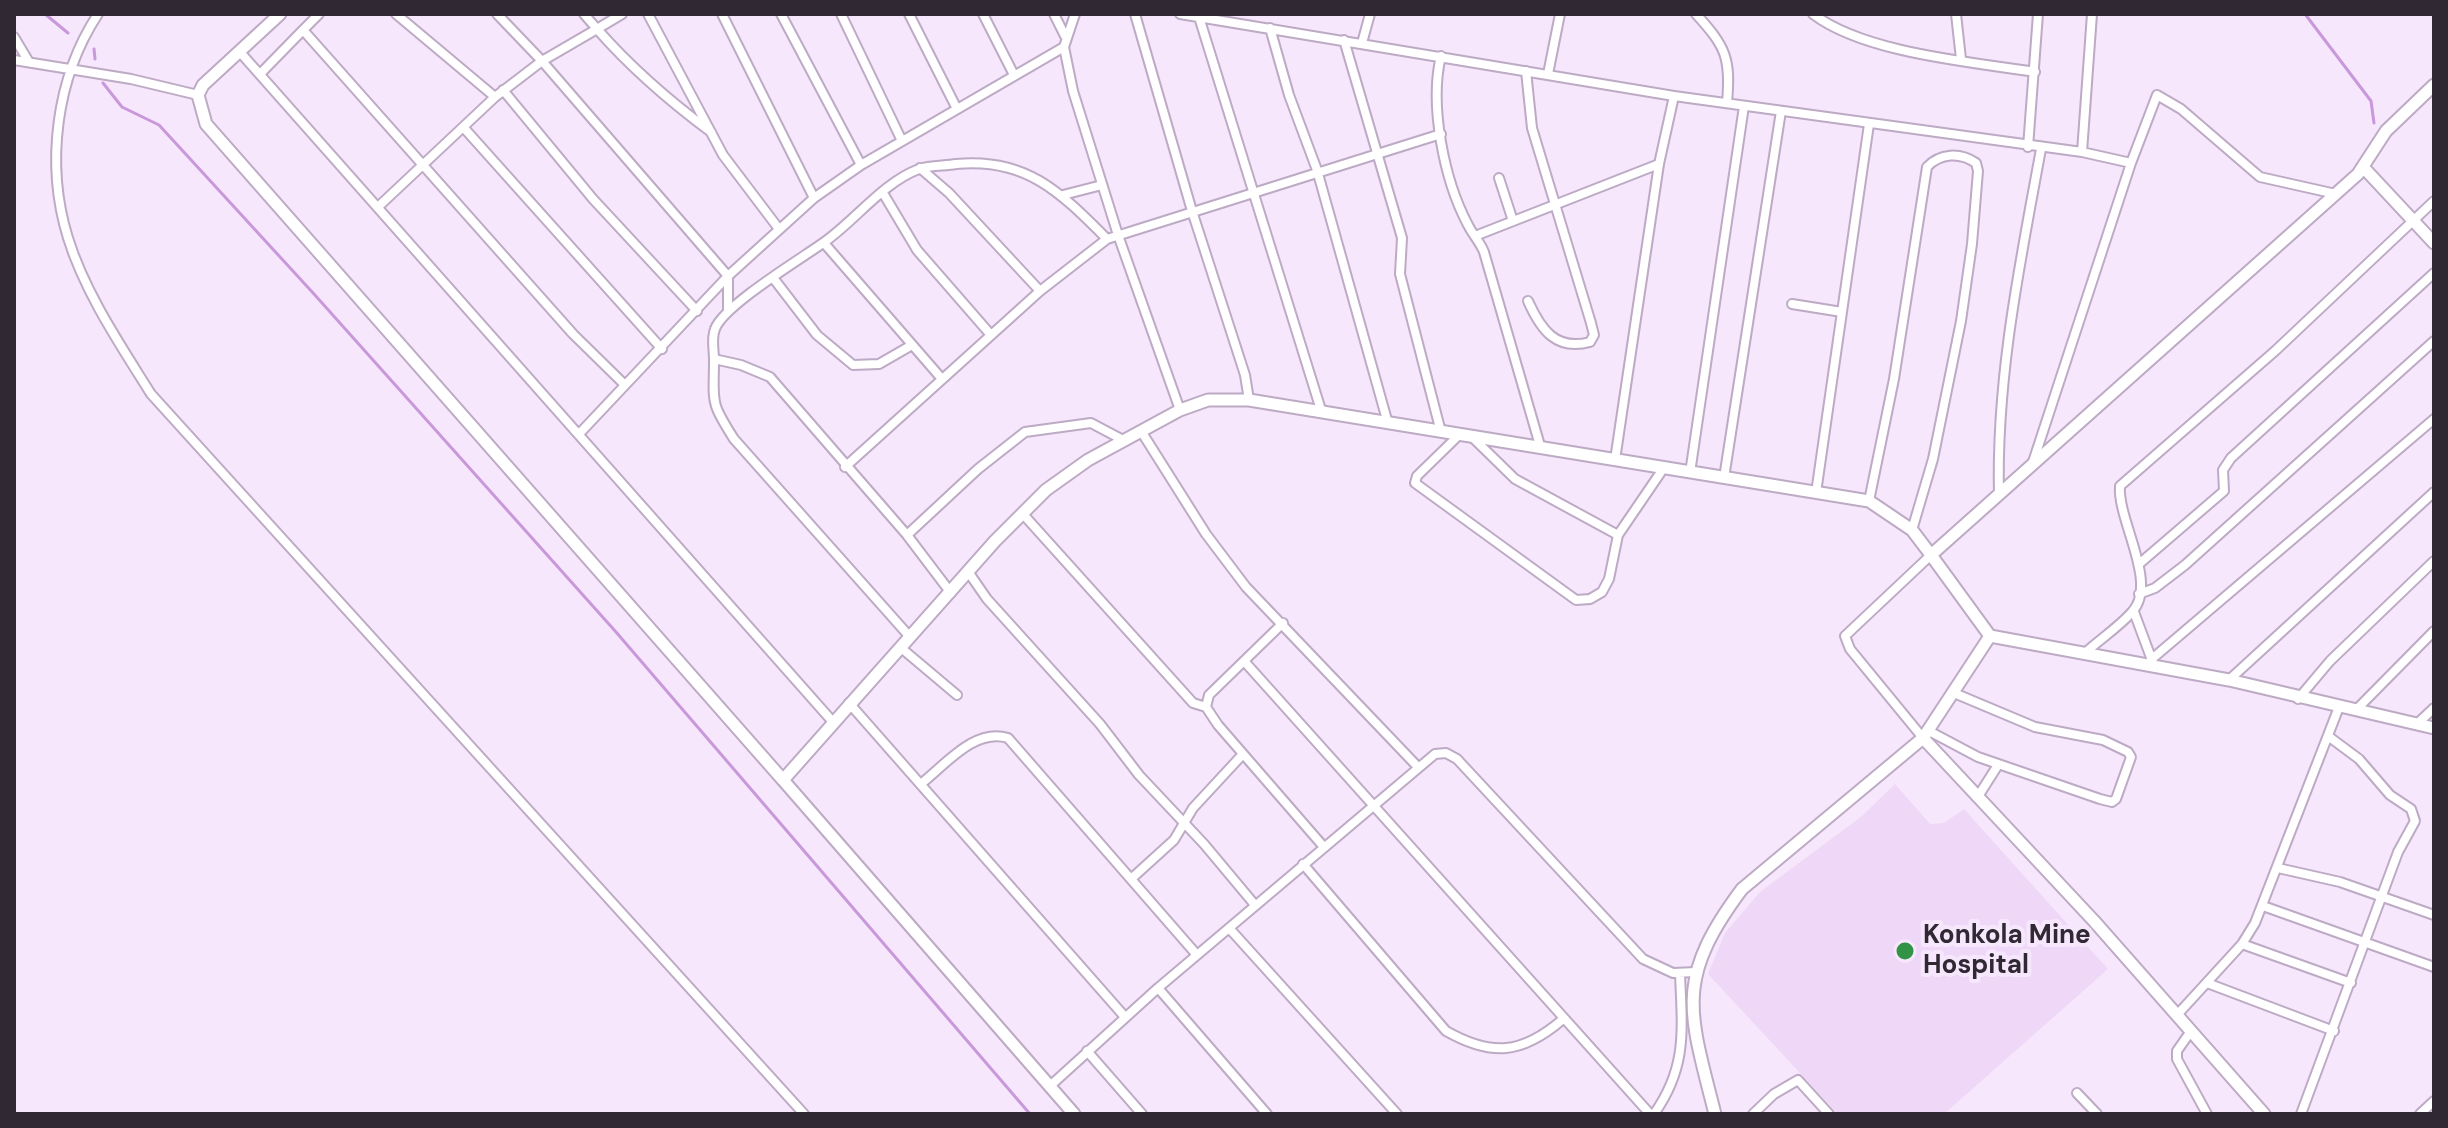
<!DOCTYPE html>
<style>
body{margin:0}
#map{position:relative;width:2448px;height:1128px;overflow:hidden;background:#f6e7fc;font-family:"DM Sans",sans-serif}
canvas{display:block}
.frame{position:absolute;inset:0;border:16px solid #302933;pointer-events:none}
</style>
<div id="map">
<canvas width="2448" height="1128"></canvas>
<div class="frame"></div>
</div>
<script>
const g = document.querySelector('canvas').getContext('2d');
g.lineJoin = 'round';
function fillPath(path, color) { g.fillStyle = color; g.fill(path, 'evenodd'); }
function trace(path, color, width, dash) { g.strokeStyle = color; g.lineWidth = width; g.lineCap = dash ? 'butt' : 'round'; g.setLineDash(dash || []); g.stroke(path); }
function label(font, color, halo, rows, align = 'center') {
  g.font = font + ' "DM Sans",sans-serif'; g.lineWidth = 8; g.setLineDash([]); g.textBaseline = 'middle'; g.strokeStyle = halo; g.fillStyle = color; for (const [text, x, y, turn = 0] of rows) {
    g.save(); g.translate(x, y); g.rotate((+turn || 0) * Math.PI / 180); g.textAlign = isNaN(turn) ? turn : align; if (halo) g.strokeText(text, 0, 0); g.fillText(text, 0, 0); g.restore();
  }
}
const built = new Path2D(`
 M1895 784 1930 824 1944 823 1964 809 2108 969 1944 1114H1838L1708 974 1725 933 1760 892 1862 816Z`);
const stream = new Path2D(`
 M45 14 68 33
 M2305 14 2371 101 2374 123
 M94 49 95 59
 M103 83 122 107 159 125 314 294 616 632 1030 1114`);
const street = new Path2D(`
 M98 14C56 78 45 164 68 238 85 293 121 346 151 394L804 1114
 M396 14 495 97
 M497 14 542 61 728 276V310
 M584 14 597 29 622 14
 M648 14 723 155 779 229
 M722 14 814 198
 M781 14 861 165
 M841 14 902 141
 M909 14 957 109
 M983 14 1014 75
 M1054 14 1065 36
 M1075 14 1064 47 1073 91 1118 235 1180 410
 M1135 14 1192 211 1245 375 1249 400
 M1180 14 1674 96 2082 152 2131 163
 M1696 14C1726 47 1731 58 1727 103
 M1813 14C1864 53 1971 62 2035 72
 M1956 14 1961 59
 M1199 17 1321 410
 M1270 28 1289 95 1317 170 1387 420
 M303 30 319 14
 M14 37 29 62
 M1344 40 1402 238 1400 274 1441 432
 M1362 43 1370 14
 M239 51 833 722
 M1441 56C1429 105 1444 180 1468 225 1473 235 1480 242 1484 252L1541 449
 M14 60 131 79 198 95
 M1526 71 1532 128 1591 323 1594 335 1590 342C1556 351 1541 330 1528 301
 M260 74 303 30 573 334 625 385
 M1548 74 1560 14
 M503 90 593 199 697 311
 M464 128 662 349
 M2028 147 2038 14
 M2082 152 2092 14
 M920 168 949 193 1040 291
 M1499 178 1513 221
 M883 193 917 250 991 335
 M1063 195 1102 185
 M379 206 495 97 542 61 597 29C632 69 668 100 711 132
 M1475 236 1659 164
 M824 243 942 379
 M774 279 817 335 853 365 879 364 912 345
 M1792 304 1842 312
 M714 359 741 365 770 377 907 535 951 593
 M1141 431 1206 534 1246 587 1417 766
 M579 434 728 276 814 198 861 165 1064 47
 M1458 436 1417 476 1415 483 1576 600 1590 599 1602 592 1609 579 1618 535 1663 469
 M1472 437 1515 479 1618 535
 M1615 460 1659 164 1674 96
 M2033 462 2131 163 2157 95 2181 109 2260 177 2336 194
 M845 467 1040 291 1107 239 1441 134
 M1690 473 1744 106
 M1724 478 1781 111
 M1816 493 1869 124
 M1999 495C1996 378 2020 263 2041 149
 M1869 501 1894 379 1927 167C1940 153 1960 152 1976 163L1978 171 1972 244 1961 321 1933 459 1912 530
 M1022 513 1193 703 1206 707
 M907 535 978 469 1025 432 1091 423 1125 441
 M2139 564 2224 491 2223 470 2231 458 2434 273
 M969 573 987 599 1100 724 1139 775 1204 844 1255 905
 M2139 594 2155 588 2185 565 2434 341
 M2134 612 2153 663
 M1283 623 1209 695 1206 707 1218 725 1323 846
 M910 637 734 439C709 400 714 403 714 359 714 349 711 339 715 329 723 306 799 260 823 243 855 221 882 183 919 169 930 165 945 166 956 164 1026 157 1060 192 1107 239
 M900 647 957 695
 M2085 653C2100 639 2119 627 2132 612 2159 583 2117 520 2120 486L2275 351 2434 201
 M2153 658 2434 419
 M1244 661 1650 1114
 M2229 680 2434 492
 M2298 699 2330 661 2434 561
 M849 703 1125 1017
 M2356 710 2434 631
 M2418 723 2434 708
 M1929 731 1978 757 2100 799 2112 802 2116 799 2131 757 2128 752 2103 740 2035 727 1954 693
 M1923 738 1850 649 1845 636 1931 555
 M922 783C947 763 975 728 1008 738L1197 955
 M1977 798 1998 765
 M1303 864 1446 1031C1492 1057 1522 1054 1562 1020
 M2278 868 2340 882 2434 915
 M1131 879 1174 840 1193 808 1243 754
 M2263 906 2434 967
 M1229 928 1397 1114
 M2242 944 2351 983
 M2207 983 2334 1031
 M1158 988 1267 1114
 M2177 1015 2242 944 2255 923 2339 707
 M2191 1031 2177 1051V1059L2207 1114
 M1087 1051 1142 1114
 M1050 1086 1158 988 1435 754 1446 753 1457 759 1643 959 1673 973 1696 972
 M2077 1093 2097 1114
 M1654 1114C1688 1066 1682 1029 1680 973
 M1753 1114 1774 1094 1798 1080 1829 1114
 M2301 1114 2398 852 2415 821 2411 809 2390 795 2359 759 2328 736
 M2420 1114 2434 1101`);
const secondary = new Path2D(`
 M280 14 203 85 198 95 206 124 783 780
 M2364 168 2434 243
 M1931 555 1990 636
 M1923 738 2094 921 2264 1114
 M1074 1114 783 780 995 541 1046 490 1088 460 1180 410 1208 400H1249L1869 501 1912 530 1931 555 2358 174 2386 131 2434 85
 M1715 1114C1689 1011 1674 980 1742 889L1923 738 1990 636 2229 680 2434 728`);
const markers = [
 [1905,951,10,"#329246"]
];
const poiNames = [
 ["Konkola Mine",1923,936],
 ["Hospital",1923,966]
];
fillPath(built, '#efd7f7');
trace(stream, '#c998da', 3);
trace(street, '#bdaac4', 12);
trace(secondary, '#bdaac4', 15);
trace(street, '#fff', 8);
trace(secondary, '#fff', 11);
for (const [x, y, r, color] of markers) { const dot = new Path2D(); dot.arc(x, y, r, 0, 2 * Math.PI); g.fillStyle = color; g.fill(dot); trace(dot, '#f6e7fc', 3); }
label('bold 26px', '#302933', '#f6e7fc', poiNames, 'left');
</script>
